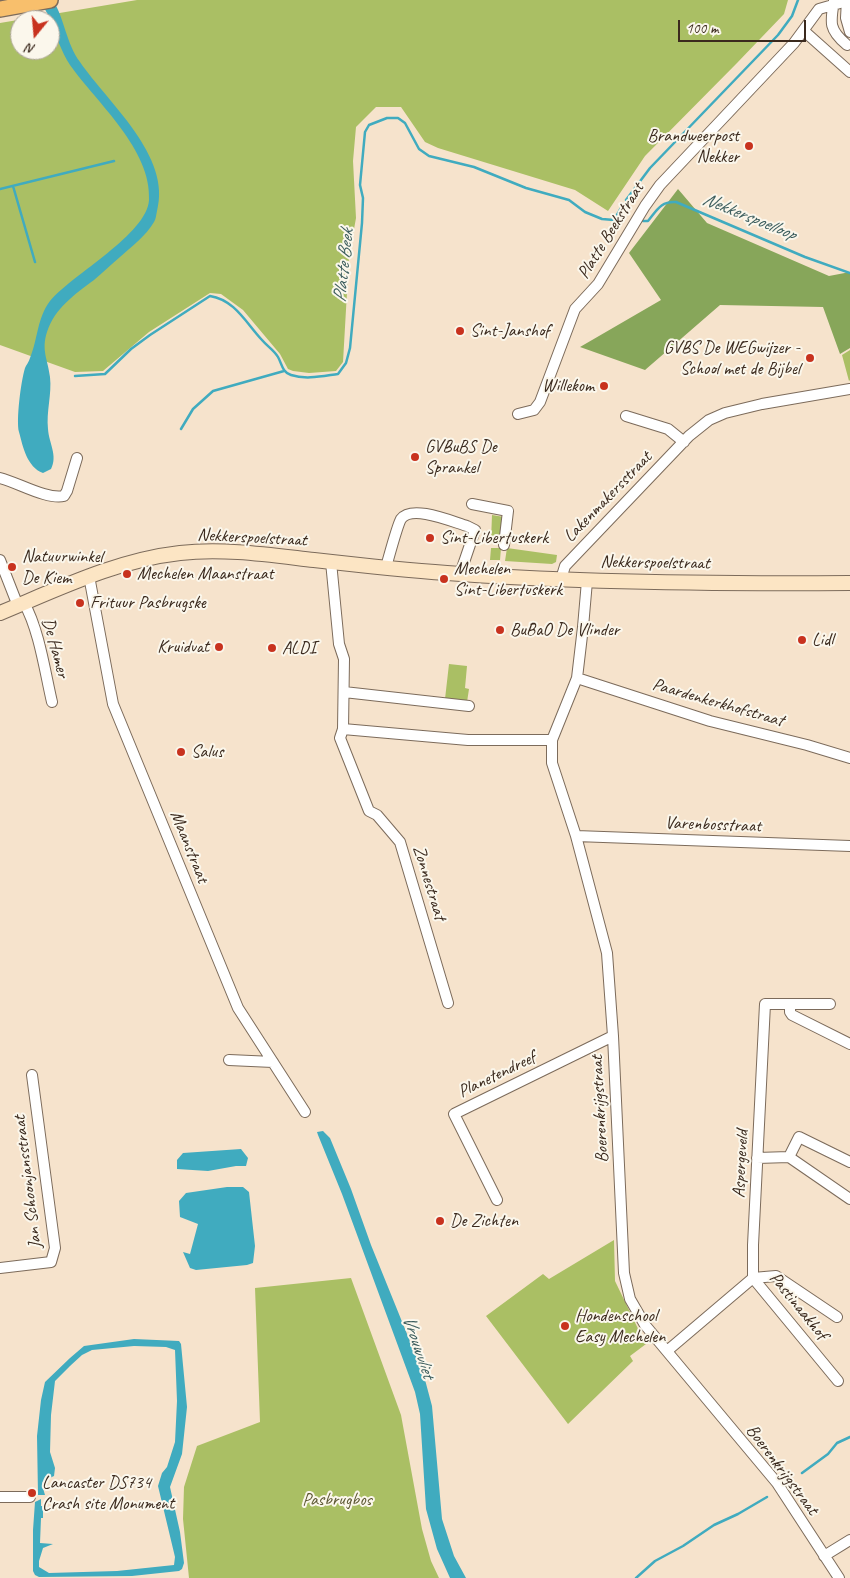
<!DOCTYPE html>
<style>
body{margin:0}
#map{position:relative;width:850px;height:1578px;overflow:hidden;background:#f6e3cc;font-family:Caveat,sans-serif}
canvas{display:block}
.north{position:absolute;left:10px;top:10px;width:50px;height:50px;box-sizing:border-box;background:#fbf7ec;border:1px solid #aea59a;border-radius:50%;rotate:197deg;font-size:14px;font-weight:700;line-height:20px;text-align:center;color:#3b2a1e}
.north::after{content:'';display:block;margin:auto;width:18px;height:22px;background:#c8321e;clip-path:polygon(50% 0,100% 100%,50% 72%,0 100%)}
.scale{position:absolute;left:678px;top:20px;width:128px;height:22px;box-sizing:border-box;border:2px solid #3b2a1e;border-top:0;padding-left:6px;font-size:15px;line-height:18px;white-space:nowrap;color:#3b2a1e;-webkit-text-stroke:4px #fbf7ec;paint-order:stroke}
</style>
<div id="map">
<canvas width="850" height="1578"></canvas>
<div class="north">N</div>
<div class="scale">100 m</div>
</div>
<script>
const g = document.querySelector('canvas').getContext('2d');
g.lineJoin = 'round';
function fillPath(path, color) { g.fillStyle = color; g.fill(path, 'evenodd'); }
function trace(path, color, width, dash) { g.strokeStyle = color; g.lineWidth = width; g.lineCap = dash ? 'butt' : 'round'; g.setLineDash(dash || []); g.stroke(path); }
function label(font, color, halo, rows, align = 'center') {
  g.font = font + ' Caveat,sans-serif'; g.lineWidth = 4; g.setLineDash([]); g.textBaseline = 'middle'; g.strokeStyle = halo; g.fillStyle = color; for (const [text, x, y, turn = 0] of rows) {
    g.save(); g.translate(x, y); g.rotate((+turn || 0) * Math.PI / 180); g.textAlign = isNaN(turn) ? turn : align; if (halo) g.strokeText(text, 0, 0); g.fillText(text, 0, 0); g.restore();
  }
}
const green = new Path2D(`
 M137 0H788L784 14 737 63 645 156 608 211 575 190 438 148 425 142 401 107H376L356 127 353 161 356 218 349 257 343 362 336 371 309 373 293 371 288 369 280 354 243 310 221 294 210 293 149 332 103 371 75 372 0 345V23ZM20 20H50V50H20Z
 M850 350V380L849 381 842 355Z
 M492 515 504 517 502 543 491 541Z
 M491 548H501L500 560H490Z
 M507 548 557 555 556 562 552 564 505 561Z
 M449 664 467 666 465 688 469 689 467 702 445 699Z
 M614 1240 615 1281 642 1337 641 1340 646 1344 630 1356 633 1361 568 1424 486 1316 543 1274 549 1279Z
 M351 1278 401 1415 422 1529 431 1561 439 1578H189L183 1519 184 1487 197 1446 260 1422 255 1288Z`);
const forest = new Path2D(`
 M678 189 707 223 829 276 850 272V348L840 354 823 307 720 305 645 370 580 347 661 300 629 253Z`);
const water = new Path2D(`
 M40 0H53C65 20 66 43 80 62 108 103 172 156 157 211 156 215 156 219 154 222 146 236 131 247 120 257 111 265 103 272 94 280 74 295 55 308 47 332 41 350 48 360 50 377 52 394 46 412 48 429 49 444 58 455 51 469L43 473C27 467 23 447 19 432 16 420 21 381 25 368 26 365 29 362 30 358 38 339 37 318 50 301 73 274 147 234 149 200 152 150 97 103 70 65 61 51 56 35 50 20 48 14 43 6 40 0Z
 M323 1131 330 1138 351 1189 371 1245 424 1376 432 1406 442 1519 454 1556 466 1578H450L437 1549 426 1509 420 1414 415 1392 342 1194 318 1135 317 1132Z
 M241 1149 248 1158 246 1166H236L208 1171 177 1169V1160L183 1153Z
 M227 1187H243L249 1192 255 1246 253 1263 247 1265 196 1270 190 1268 183 1252 190 1254 198 1224 180 1217 179 1201 186 1193Z
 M134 1339 179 1341 181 1344 187 1407 182 1454 170 1487 180 1532 184 1563 182 1569 179 1571 132 1576 39 1577 35 1575 33 1571V1530L35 1502 41 1499V1506H43V1518H41L40 1543 53 1544 43 1548 39 1561V1567L49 1573 117 1571 174 1565 175 1557 158 1486 162 1473 167 1467 175 1442 177 1401 175 1350 166 1347 134 1346 92 1350 82 1355 70 1366 55 1381 51 1415 50 1452 55 1468 54 1476 43 1481 42 1485 45 1495H38L37 1436 41 1400 45 1382 70 1358 84 1346Z`);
const stream = new Path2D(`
 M13 186 35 262
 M0 189 114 161
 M626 200 650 168 778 35 792 16 798 0
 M643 221H648C657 210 661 201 676 202L805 257 850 273
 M75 376 105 374 131 349 150 335 210 296C235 300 246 323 262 340 267 346 274 350 278 357 282 364 282 372 291 375 306 380 323 376 338 374L346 363 350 348 362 223 363 198 360 185 365 132 369 125 387 118H398L405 123 419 149 429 156 474 167 526 188 569 200 585 212 602 219 614 220 621 208
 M181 429 193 409 213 391 284 371
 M802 1473 828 1454 837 1443 850 1437
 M636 1578 655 1561 683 1546 714 1525 738 1514 767 1497`);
const street = new Path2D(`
 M847 0 846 18 850 32
 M834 1C830 23 829 30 847 45
 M804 31 850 72
 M518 414 534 410 540 402 575 309 598 284 645 206 660 185 794 43 819 9 847 1
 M626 416 668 429 684 442
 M0 478C17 482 47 500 64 496L67 491 77 458
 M472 504 508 511 504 545
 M0 560 18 606
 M331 562 339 644 344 659 343 729 340 738 369 811 377 815 400 842 448 1003
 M386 567C389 557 397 526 401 519 412 504 453 522 467 526L475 530 460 574
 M89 576 113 704 238 1008 305 1112
 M561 579 565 566 689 436 709 420 725 413 762 404 850 389
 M587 581 583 627 577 678 552 740V763L576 836 607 953 613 1036 624 1273 630 1299 645 1325 777 1483 839 1578
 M24 603C39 629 45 672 52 702
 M577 678 710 721 807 745 850 758
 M344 692 469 706
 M343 729 468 740H552
 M576 836 850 846
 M790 1004V1012L792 1015 850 1044
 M229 1060 273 1062
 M789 1157 799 1137 850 1162
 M757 1158 789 1157 850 1199
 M497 1200 454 1114 613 1036
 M0 1268 51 1262 55 1248 32 1075
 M753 1278 838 1381
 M753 1278 776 1276 837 1317
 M667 1351 753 1278V1245L765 1004H830
 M0 1497H30
 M824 1556 850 1540`);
const secondary = new Path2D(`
 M0 613C58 589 117 560 180 553 224 548 270 555 314 560 358 565 403 570 447 573 581 583 716 584 850 583`);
const primary = new Path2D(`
 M0 9 50 0`);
const markers = [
 [749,146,5,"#c8321e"],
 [460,331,5,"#c8321e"],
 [810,358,5,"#c8321e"],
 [604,386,5,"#c8321e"],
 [415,457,5,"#c8321e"],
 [430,538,5,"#c8321e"],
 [12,567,5,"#c8321e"],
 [127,574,5,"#c8321e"],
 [444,579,5,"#c8321e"],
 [80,603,5,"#c8321e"],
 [500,630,5,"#c8321e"],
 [802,640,5,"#c8321e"],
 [219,647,5,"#c8321e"],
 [272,648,5,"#c8321e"],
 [181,752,5,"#c8321e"],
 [440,1221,5,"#c8321e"],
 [565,1326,5,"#c8321e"],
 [32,1493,5,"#c8321e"]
];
const poiNames = [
 ["Brandweerpost",739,136,"right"],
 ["Nekker",739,157,"right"],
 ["Sint-Janshof",470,331],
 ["GVBS De WEGwijzer -",800,348,"right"],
 ["School met de Bijbel",800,369,"right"],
 ["Willekom",594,386,"right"],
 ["GVBuBS De",425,447],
 ["Sprankel",425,468],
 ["Sint-Libertuskerk",440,538],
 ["Natuurwinkel",22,557],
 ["De Kiem",22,578],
 ["Mechelen",454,569],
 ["Sint-Libertuskerk",454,590],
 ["Mechelen Maanstraat",137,574],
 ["Frituur Pasbrugske",90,603],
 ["BuBaO De Vlinder",510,630],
 ["Lidl",812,640],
 ["Kruidvat",209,647,"right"],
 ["ALDI",282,648],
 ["Salus",191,752],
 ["De Zichten",450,1221],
 ["Hondenschool",575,1316],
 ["Easy Mechelen",575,1337],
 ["Lancaster DS734",42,1483],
 ["Crash site Monument",42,1504]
];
const streetNames = [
 ["Platte Beekstraat",611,231,-58],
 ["Lakenmakersstraat",608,497,-46],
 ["Nekkerspoelstraat",252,538,3],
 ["Nekkerspoelstraat",655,563,1],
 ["De Hamer",55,648,75],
 ["Paardenkerkhofstraat",718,703,16],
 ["Varenbosstraat",713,825,2],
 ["Maanstraat",189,847,68],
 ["Zonnestraat",429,883,73],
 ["Planetendreef",497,1075,-26],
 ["Boerenkrijgstraat",600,1109,-93],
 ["Aspergeveld",741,1164,-87],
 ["Jan Schoonjansstraat",28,1182,-97],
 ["Pastinaakhof",798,1306,51],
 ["Boerenkrijgstraat",782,1470,53]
];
const parkNames = [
 ["Pasbrugbos",337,1500]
];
const waterNames = [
 ["Nekkerspoelloop",749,217,22],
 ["Platte Beek",344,266,-84],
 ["Vrouwvliet",418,1347,71]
];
fillPath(green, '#aabf64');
fillPath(forest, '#87a65a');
fillPath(water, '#40abbf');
trace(stream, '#40abbf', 2.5);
trace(street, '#7c6b5b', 12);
trace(secondary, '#7c6b5b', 16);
trace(primary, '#7c6b5b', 18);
trace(street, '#fff', 10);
trace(secondary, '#fce5c4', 14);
trace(primary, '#f8bf6c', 15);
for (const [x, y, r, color] of markers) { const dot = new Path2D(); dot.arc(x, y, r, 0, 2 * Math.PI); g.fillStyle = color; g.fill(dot); trace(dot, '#fbf7ec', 2); }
label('18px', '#3b2a1e', '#fbf7ec', poiNames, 'left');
label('18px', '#3b2a1e', '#fbf7ec', streetNames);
label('18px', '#5c5733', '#fbf7ec', parkNames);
label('italic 19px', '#3d5e5e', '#fbf7ec', waterNames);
</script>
